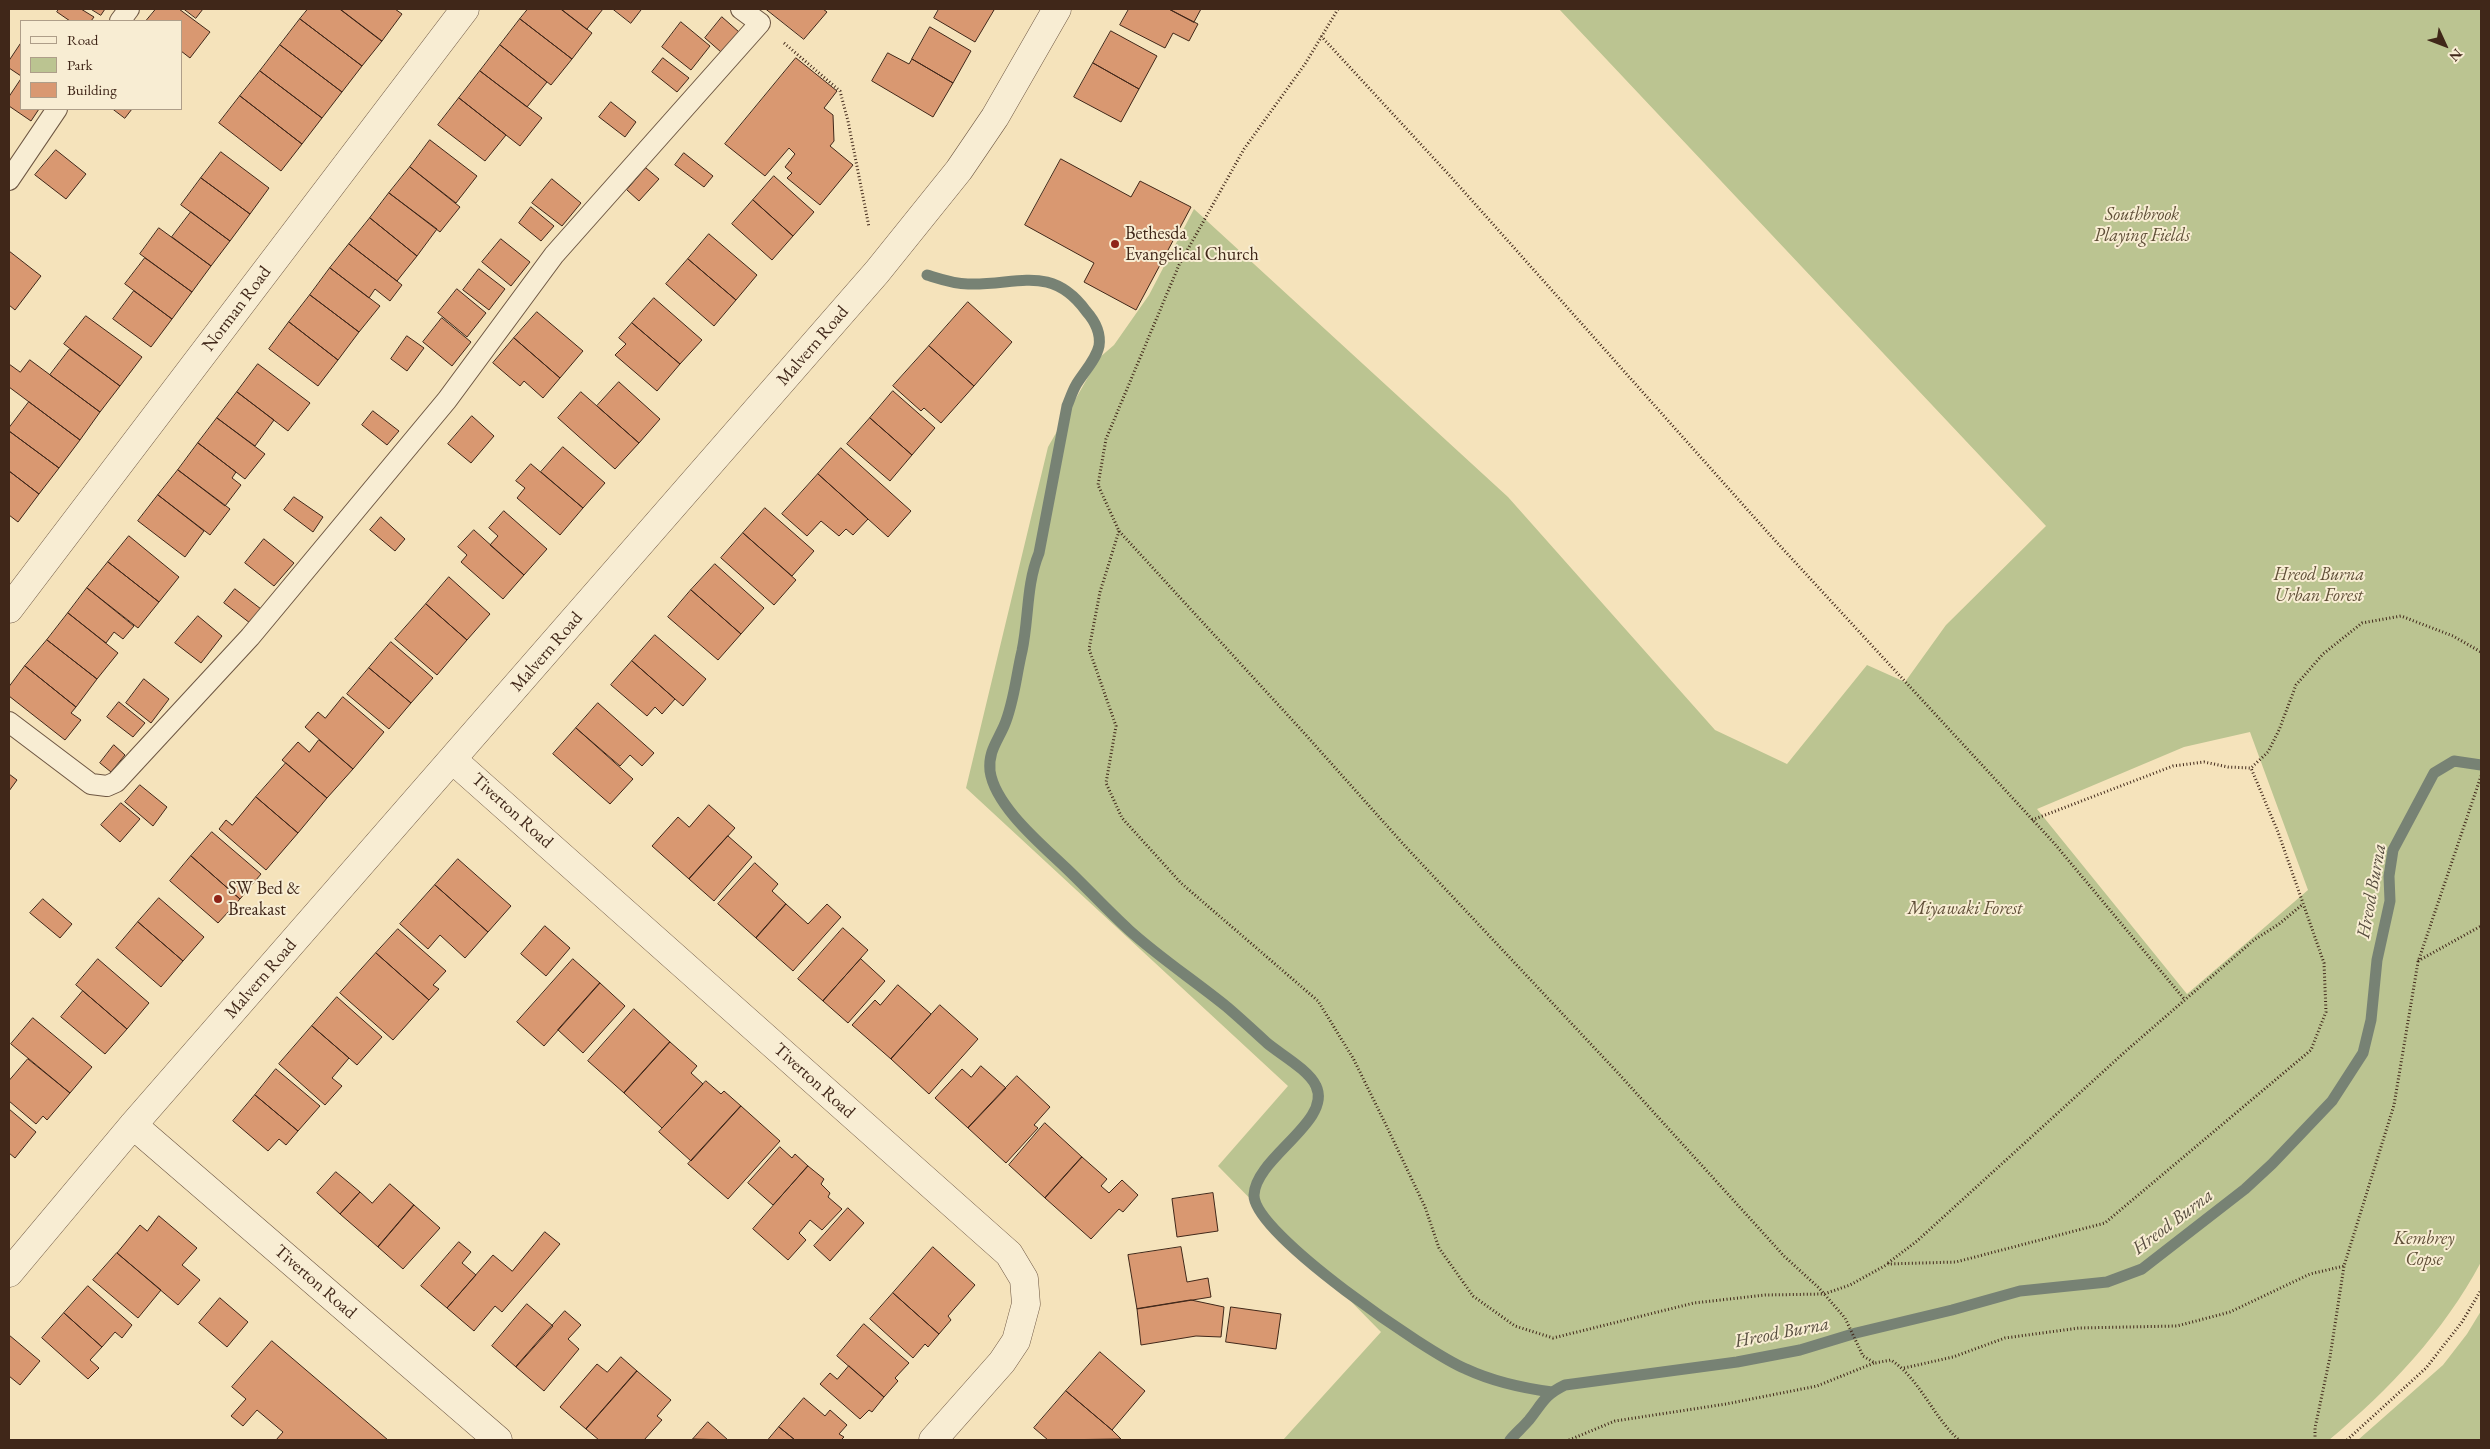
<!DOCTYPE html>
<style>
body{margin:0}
#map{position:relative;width:2490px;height:1449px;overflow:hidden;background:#f5e3bb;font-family:"EB Garamond",serif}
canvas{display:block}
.frame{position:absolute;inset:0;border:10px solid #402719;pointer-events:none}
.legend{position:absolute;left:20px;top:20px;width:162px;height:90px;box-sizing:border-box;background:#f8edd3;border:1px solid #ae9e89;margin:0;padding:6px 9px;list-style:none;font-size:15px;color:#402719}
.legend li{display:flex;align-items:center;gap:10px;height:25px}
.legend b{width:25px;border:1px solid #ae9e89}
.north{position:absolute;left:2420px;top:20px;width:50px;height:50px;-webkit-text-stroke:4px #f8edd3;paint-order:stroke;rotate:133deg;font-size:14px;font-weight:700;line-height:20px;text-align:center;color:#402719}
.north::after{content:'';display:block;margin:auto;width:18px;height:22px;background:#402719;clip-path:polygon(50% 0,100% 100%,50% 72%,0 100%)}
</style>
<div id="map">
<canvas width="2490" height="1449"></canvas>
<div class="frame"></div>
<ul class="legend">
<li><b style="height:6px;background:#f8edd3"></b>Road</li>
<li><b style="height:14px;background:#bbc491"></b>Park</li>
<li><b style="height:14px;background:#d99871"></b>Building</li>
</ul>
<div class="north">N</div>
</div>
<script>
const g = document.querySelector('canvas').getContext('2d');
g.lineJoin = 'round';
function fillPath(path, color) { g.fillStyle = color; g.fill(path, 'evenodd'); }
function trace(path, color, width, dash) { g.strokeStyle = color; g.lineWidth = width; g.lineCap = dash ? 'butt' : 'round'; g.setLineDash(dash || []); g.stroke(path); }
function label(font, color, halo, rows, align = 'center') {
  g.font = font + ' "EB Garamond",serif'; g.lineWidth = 4; g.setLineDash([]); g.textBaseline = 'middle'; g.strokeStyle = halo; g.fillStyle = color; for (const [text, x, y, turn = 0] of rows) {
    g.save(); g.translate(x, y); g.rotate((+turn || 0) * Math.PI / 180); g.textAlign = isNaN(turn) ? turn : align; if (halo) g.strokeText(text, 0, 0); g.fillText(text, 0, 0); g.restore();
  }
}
const green = new Path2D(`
 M1559 9H2481V1262C2443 1333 2390 1389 2329 1440H1283L1381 1332 1218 1166 1288 1086 966 788 1048 447 1099 358 1114 345 1149 295 1194 209 1508 497 1715 730 1787 764 1867 665 1905 682 1946 625 2046 526ZM2250 732 2308 890 2187 994 2037 809 2184 747Z
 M2481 1311V1440H2358L2443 1365 2467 1334Z`);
const stream = new Path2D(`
 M927 275C940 279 954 284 968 284 1016 286 1051 263 1086 311 1094 320 1101 333 1099 346 1096 360 1083 373 1076 385 1072 392 1070 399 1067 406L1039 553C1026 585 1029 618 1022 651 1016 676 1014 703 1004 726 997 742 988 752 990 771 995 806 1041 844 1066 868 1087 888 1107 910 1129 930 1160 958 1195 981 1227 1007 1241 1019 1254 1031 1267 1043 1280 1054 1309 1070 1316 1086 1333 1121 1255 1158 1254 1195 1253 1234 1428 1353 1466 1369 1494 1382 1522 1388 1552 1392
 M1510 1440C1516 1433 1523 1427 1529 1420 1542 1404 1544 1395 1565 1385L1737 1362 1800 1350 1856 1333 1952 1310 2020 1291 2107 1282 2142 1269 2245 1189 2272 1164 2332 1101 2363 1053 2371 1020 2377 960 2390 901 2389 876 2393 850 2434 773 2454 761 2481 765`);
const building = new Path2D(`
 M59 9H81L94 17 91 21H70L57 12Z
 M91 9H105L101 15Z
 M156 9H179L210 32 190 58 181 51V21H146Z
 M184 9H203L196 18Z
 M308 9H340L382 41 362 66 300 19Z
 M340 9H395L402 14 382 41Z
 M528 9H561L592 33 572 59 520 19Z
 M561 9H603L587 29Z
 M613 9H639L641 10 631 23Z
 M766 9H823L827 12 804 39Z
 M939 9H992L994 10 975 42 934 18Z
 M1129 9H1169L1198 24 1189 41 1173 33 1165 48 1120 25Z
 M1169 9H1201L1194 22Z
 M722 17 739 32 721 52 705 38Z
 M300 19 362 66 342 92 280 45Z
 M520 19 572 59 551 85 500 45Z
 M681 22 710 46 691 70 662 47Z
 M930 27 971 51 953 83 912 59Z
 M1111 31 1157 56 1139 89 1093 63Z
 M21 43V76L9 68V61Z
 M280 45 342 92 322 118 260 71Z
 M500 45 547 82 527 107 480 71Z
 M888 53 909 64 912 59 953 83 933 117 872 81Z
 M663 58 689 78 677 92 652 72Z
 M796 58 837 91 824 108 833 115 834 141 830 146 853 165 820 205 787 178 792 173 785 167 795 154 789 148 765 176 725 144Z
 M1093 63 1139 89 1121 122 1074 97Z
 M260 71 322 118 302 144 240 96Z
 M480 71 542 118 520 146 459 98Z
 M21 79V109H39L31 121 9 106V97Z
 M240 96 302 144 281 171 219 123Z
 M459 98 506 135 485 161 438 125Z
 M611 102 636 122 625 137 599 117Z
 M113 109H132L125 118Z
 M430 140 477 176 456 203 410 167Z
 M56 150 86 174 66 199 35 175Z
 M221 152 269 188 250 214 201 178Z
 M684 153 713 176 704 187 675 165Z
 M1061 159 1131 197 1140 181 1191 207 1136 310 1084 282 1094 263 1025 225Z
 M410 167 460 207 440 232 389 193Z
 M646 168 659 179 639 201 627 190Z
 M774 176 814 212 793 236 753 200Z
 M201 178 250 214 230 241 181 205Z
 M552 179 581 203 562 226 532 203Z
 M389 193 437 229 417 256 370 218Z
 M753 200 793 236 772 260 732 224Z
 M531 207 554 226 541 241 519 223Z
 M191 212 230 241 211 266 172 237Z
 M370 218 417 256 397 281 349 244Z
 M159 228 211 266 192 292 140 254Z
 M709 234 757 275 736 300 688 259Z
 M501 239 530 262 511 286 482 262Z
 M349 244 402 285 390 301 375 289 369 298 330 268Z
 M9 251 41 276 15 310 9 305Z
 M145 258 192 292 172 319 125 284Z
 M688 259 736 300 714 326 666 284Z
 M330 268 380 306 359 332 310 295Z
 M479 269 505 289 489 310 463 290Z
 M457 289 486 313 467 337 438 313Z
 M134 291 172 319 151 347 113 319Z
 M310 295 359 332 338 360 289 322Z
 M654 298 702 340 680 364 632 323Z
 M968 302 1012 342 974 386 929 346Z
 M537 312 583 351 560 378 514 338Z
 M86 316 142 357 120 386 64 344Z
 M442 318 471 342 452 366 423 342Z
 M289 322 338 360 318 386 269 349Z
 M632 323 680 364 657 391 615 355 626 344 619 338Z
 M407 336 424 348 407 371 391 359Z
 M514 338 560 378 543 398 524 381 520 386 493 363Z
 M929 346 974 386 941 423 924 408 921 411 893 386Z
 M70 349 120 386 100 412 50 375Z
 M30 360 100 412 80 440 9 387V364L20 372Z
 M258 364 310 403 288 431 237 392Z
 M619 382 660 419 639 443 597 406Z
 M893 391 935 428 912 455 870 418Z
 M237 392 274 420 255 446 217 418Z
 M581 392 639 443 615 469 558 418Z
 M29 402 80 440 59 468 9 431V428Z
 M373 411 399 431 387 445 362 425Z
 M472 416 494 436 471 463 448 444Z
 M217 418 265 454 245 479 198 443Z
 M870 418 912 455 890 481 847 444Z
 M9 431 59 468 39 494 9 471Z
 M198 443 236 472 232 478 241 485 225 506 178 470Z
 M563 447 605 483 583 508 541 472Z
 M841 448 911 511 888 537 818 474Z
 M531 464 583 508 560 535 517 498 525 488 516 481Z
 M178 470 230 509 210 535 158 495Z
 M9 471 39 494 18 522 9 515Z
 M818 474 868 519 853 535 846 529 839 536 821 521 807 536 782 514Z
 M158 495 204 531 185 557 138 521Z
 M294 497 323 517 313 532 284 510Z
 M765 508 814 551 792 576 743 533Z
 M504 511 547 549 524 575 490 545 498 536 489 528Z
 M381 517 405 539 395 551 370 530Z
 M474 530 524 575 503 599 461 562 467 555 458 547Z
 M743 533 796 580 774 605 721 558Z
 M129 536 179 577 159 602 108 562Z
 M264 539 294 563 274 586 245 563Z
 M108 562 159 602 138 628 87 588Z
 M715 564 764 608 741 634 691 590Z
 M449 577 490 614 467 640 426 604Z
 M87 588 134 626 123 639 114 632 106 643 68 613Z
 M235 589 261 609 250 623 224 603Z
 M691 590 741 634 718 660 668 617Z
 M426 604 467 640 437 675 395 639Z
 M68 613 118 653 97 679 47 640Z
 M198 616 222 636 201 663 175 643Z
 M655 635 706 679 683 706 632 661Z
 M47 640 97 679 76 707 25 666Z
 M391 642 433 678 411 703 369 668Z
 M632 661 675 699 662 714 655 707 647 716 611 685Z
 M25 666 76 707 71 713 81 720 65 740 9 696V687Z
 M369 668 411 703 389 729 347 694Z
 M144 679 169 699 151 723 126 703Z
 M343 697 384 732 353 769 305 727 318 712 325 718Z
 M119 702 145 723 133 737 107 717Z
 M598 703 654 753 642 766 630 755 620 766 576 728Z
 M576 728 633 779 610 804 553 754Z
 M319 740 353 769 327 798 282 760 298 742 309 752Z
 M114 745 125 755 111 772 100 763Z
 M286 763 327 798 298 833 256 797Z
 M9 774 17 780 9 791Z
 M140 785 167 807 153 826 125 802Z
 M256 797 298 833 266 870 219 829 226 820 232 825Z
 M121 803 140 819 120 842 101 825Z
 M709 805 735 828 689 879 652 846 678 817 689 827Z
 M212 832 261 874 240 899 191 856Z
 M728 836 752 857 714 901 689 879Z
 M191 856 240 899 218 923 170 881Z
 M458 859 511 906 488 932 435 885Z
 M755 863 778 884 772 891 786 904 756 938 718 904Z
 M435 885 488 932 465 958 440 935 428 949 400 924Z
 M159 898 204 937 183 961 138 922Z
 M43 899 72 924 60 938 30 913Z
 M786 904 808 924 827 904 841 917 793 971 756 938Z
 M138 922 183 961 161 987 116 948Z
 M545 926 570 948 546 976 521 954Z
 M843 928 868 950 823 1001 798 979Z
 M398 929 446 971 433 985 439 989 429 1000 376 953Z
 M376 953 429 1000 393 1040 340 993Z
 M98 959 149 1003 127 1029 76 985Z
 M573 959 600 983 544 1046 517 1022Z
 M861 959 885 981 848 1023 823 1001Z
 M600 983 625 1006 583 1053 558 1030Z
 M898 985 931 1014 891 1059 852 1025 875 1000 880 1005Z
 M83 991 127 1029 105 1054 61 1017Z
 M337 997 382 1037 357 1065 312 1026Z
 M940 1005 978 1039 929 1094 891 1059Z
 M634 1009 670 1042 624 1093 588 1061Z
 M33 1018 92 1067 70 1093 11 1044Z
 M312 1026 349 1058 332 1078 342 1086 325 1105 279 1064Z
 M670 1042 697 1066 691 1073 703 1084 662 1128 624 1093Z
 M28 1059 70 1093 47 1120 43 1116 36 1124 9 1101V1081Z
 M981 1066 1006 1088 968 1128 935 1098 962 1069 971 1077Z
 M276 1069 320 1106 298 1131 255 1095Z
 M1017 1076 1050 1107 1034 1125 1038 1128 1006 1163 968 1128Z
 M706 1081 721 1094 724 1091 741 1106 691 1161 659 1132Z
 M255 1095 298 1131 286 1145 279 1139 268 1151 233 1121Z
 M741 1106 780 1141 728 1199 688 1164Z
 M9 1109 36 1132 15 1158 9 1153Z
 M1045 1123 1082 1157 1045 1198 1009 1165Z
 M780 1147 792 1158 795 1154 808 1166 773 1205 748 1183Z
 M1082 1157 1107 1179 1101 1186 1109 1193 1122 1180 1138 1195 1123 1212 1119 1209 1091 1239 1045 1198Z
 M808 1166 824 1179 821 1184 830 1193 828 1197 842 1209 822 1230 810 1220 799 1233 806 1240 788 1260 753 1229Z
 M336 1172 360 1192 340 1214 317 1193Z
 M390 1184 414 1205 378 1247 340 1214 360 1192 372 1203Z
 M1213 1193 1218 1231 1177 1237 1172 1199Z
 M414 1205 440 1228 403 1269 378 1247Z
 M848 1208 864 1223 830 1261 814 1246Z
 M159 1216 197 1248 182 1265 200 1280 178 1305 117 1253 140 1225 147 1231Z
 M545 1232 560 1244 502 1312 495 1306 474 1331 447 1308 493 1255 512 1271Z
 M459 1242 471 1252 462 1263 476 1275 447 1308 421 1286Z
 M933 1247 975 1285 948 1316 951 1320 939 1334 893 1293Z
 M1181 1247 1187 1282 1208 1278 1211 1297 1137 1309 1128 1255Z
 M117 1253 161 1290 138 1318 93 1280Z
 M88 1286 132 1325 122 1338 115 1332 102 1347 64 1313Z
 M893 1293 939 1334 928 1347 925 1344 913 1358 870 1319Z
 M220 1298 248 1322 227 1347 199 1323Z
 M1191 1300 1224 1307 1221 1337 1196 1336 1141 1345 1137 1309Z
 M527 1304 553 1326 516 1367 492 1346Z
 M1231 1307 1281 1314 1276 1349 1226 1342Z
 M565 1311 581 1325 568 1339 579 1349 544 1391 516 1367Z
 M64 1313 102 1347 90 1360 99 1368 88 1379 42 1338Z
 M864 1324 909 1363 895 1378 898 1381 884 1397 837 1356Z
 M9 1335 40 1361 20 1385 9 1376Z
 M272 1341 388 1440H276L283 1432 257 1410 243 1426 231 1416 246 1399 232 1387Z
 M1100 1352 1145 1391 1112 1430 1066 1391Z
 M621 1357 637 1371 586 1429 560 1407 597 1364 607 1372Z
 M849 1366 884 1397 872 1412 869 1410 860 1419 820 1384 830 1373 837 1379Z
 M637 1371 671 1400 657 1416 662 1420 644 1440H599L586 1429Z
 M1066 1391 1112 1430 1121 1439 1048 1440 1034 1428Z
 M804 1398 825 1416 830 1410 847 1425 839 1434 844 1437 841 1440H795L779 1427Z
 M708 1422 728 1440 693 1439Z
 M779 1427 795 1440H768Z`);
const path = new Path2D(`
 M1338 9 1305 64 1244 149 1179 265 1106 439 1098 485 1119 531 1305 734 1405 846 1618 1073 1784 1256 1819 1288 1845 1318 1863 1356 1875 1363 1891 1360C1920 1379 1933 1417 1959 1440
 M1321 36 1451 177 1770 535 2054 843 2185 1000
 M784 43 840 91 848 121 869 227
 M1119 531 1100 592 1089 649 1116 726 1106 783 1122 818 1181 883 1318 1001 1353 1058 1387 1127 1425 1207 1439 1248 1473 1296 1515 1326 1553 1338 1694 1303 1765 1295 1824 1294 1850 1285 1888 1264 1956 1262 2105 1223 2311 1050 2326 1012 2324 963 2278 832 2251 768
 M2032 820 2173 766 2204 762 2228 767 2251 768 2268 752 2279 730 2296 685 2323 654 2362 623 2401 616 2453 636 2481 652
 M2418 961 2481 926
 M1888 1263 1917 1241 2127 1050 2254 940 2279 924 2303 904
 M1904 1368 1953 1357 2005 1338 2079 1328 2177 1326 2230 1312 2310 1274 2344 1266
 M1569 1440 1615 1421 1726 1404 1817 1386 1874 1363
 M2315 1440V1428L2330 1357 2344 1266 2394 1105 2418 962 2481 776
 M2347 1440 2426 1368 2462 1322 2481 1290`);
const service = new Path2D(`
 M120 21 129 9
 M9 180 57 109
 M9 722 91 784 107 786 116 782 250 637 447 400 554 255 760 23 741 9`);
const minor = new Path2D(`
 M9 609 465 9
 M453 760 1009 1254 1024 1279 1026 1304 1016 1341 1002 1362 933 1440
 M133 1125 498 1440
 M9 1273 133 1125 877 272 959 170 995 117 1057 9`);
const markers = [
 [1115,244,5,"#8f2418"],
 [218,899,5,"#8f2418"]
];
const parkNames = [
 ["Southbrook",2142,215],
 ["Playing Fields",2142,236],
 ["Hreod Burna",2319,575],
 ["Urban Forest",2319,596],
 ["Miyawaki Forest",1965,909],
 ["Kembrey",2424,1239],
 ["Copse",2424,1260]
];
const poiNames = [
 ["Bethesda",1125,234],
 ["Evangelical Church",1125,255],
 ["SW Bed &",228,889],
 ["Breakast",228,910]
];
const streetNames = [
 ["Norman Road",237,309,-53],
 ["Malvern Road",813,346,-49],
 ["Malvern Road",547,652,-49],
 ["Tiverton Road",512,811,42],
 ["Malvern Road",261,979,-49],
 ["Tiverton Road",814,1081,42],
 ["Tiverton Road",315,1282,41]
];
const waterNames = [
 ["Hreod Burna",2372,891,-80],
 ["Hreod Burna",2173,1222,-37],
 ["Hreod Burna",1782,1333,-11]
];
fillPath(green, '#bbc491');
trace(stream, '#778274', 11);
fillPath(building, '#d99871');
trace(building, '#402719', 1);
trace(service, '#6d5642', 22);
trace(minor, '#6d5642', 29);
trace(path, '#402719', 3, [1, 2.5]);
trace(service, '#f8edd3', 20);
trace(minor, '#f8edd3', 28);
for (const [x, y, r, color] of markers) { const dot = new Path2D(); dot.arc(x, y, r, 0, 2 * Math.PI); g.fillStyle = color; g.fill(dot); trace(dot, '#f8edd3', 2); }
label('italic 18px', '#5f4e37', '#f8edd3', parkNames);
label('18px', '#402719', '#f8edd3', poiNames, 'left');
label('18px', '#402719', '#f8edd3', streetNames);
label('italic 19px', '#574d3f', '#f8edd3', waterNames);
</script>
